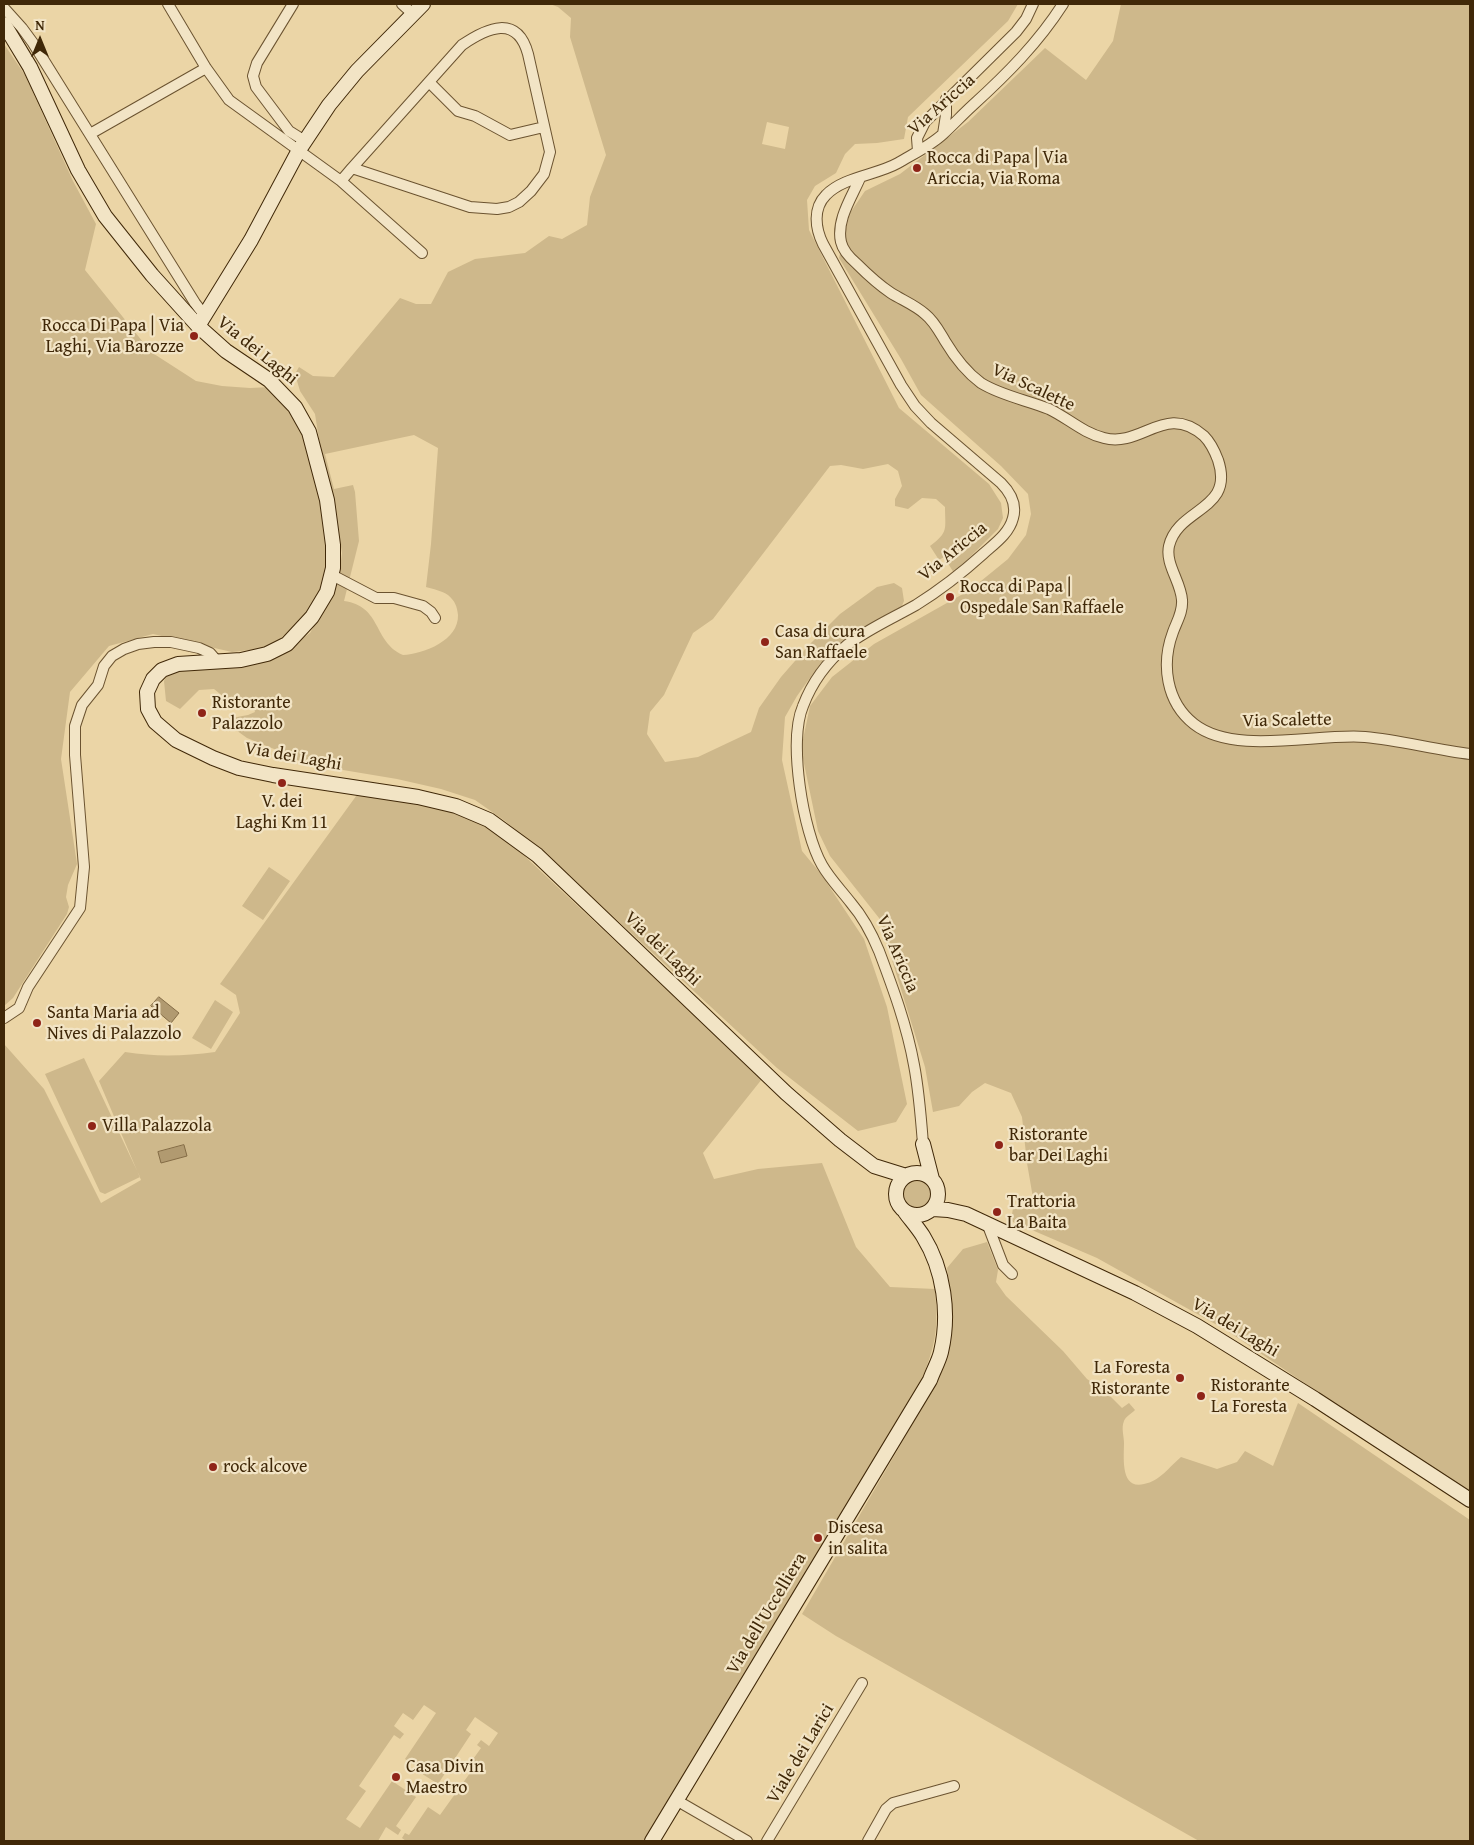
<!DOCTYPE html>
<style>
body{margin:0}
#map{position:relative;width:1474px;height:1845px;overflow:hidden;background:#ebd5a6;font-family:"Gentium Book Plus",serif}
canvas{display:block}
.frame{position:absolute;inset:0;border:5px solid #402808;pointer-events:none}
.north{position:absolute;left:15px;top:15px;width:50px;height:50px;-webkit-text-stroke:4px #f2e4c5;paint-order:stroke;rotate:0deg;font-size:14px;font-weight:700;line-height:20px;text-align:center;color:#402808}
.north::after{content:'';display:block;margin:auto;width:18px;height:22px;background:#402808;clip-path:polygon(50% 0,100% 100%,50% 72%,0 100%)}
</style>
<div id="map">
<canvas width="1474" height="1845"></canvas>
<div class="frame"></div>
<div class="north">N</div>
</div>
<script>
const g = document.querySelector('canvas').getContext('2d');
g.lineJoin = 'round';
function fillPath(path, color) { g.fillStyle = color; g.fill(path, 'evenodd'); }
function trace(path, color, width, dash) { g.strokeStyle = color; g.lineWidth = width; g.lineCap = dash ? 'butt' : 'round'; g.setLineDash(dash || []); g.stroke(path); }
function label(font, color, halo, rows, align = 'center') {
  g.font = font + ' "Gentium Book Plus",serif'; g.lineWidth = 4.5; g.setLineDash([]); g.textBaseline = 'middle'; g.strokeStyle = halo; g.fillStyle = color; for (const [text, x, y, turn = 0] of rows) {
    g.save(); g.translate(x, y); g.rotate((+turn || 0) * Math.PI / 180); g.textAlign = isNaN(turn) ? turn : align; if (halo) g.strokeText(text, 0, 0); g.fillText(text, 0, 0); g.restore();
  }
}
const green = new Path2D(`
 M550 4H1018L1008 21 908 117 904 139 877 143 855 144 845 154 836 173 815 186 807 200 809 230 899 408 989 484 1001 503 1003 518 998 529 954 573 944 557 939 560 930 546C949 532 945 529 945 507L936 499 922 498 908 509 895 506V499L902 486 898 471 888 464 863 469 841 465 830 466 713 619 693 633 664 695 650 712 647 734 665 762 698 757 751 732 759 708 781 677 808 646 840 614 877 587 894 583 902 588 904 601 901 608 857 631 834 649 820 664 797 696 785 717 782 760 802 851 821 874 864 939 887 1007 907 1104 896 1122 858 1131 777 1068 552 860 505 821 475 800 441 789 397 779 301 763 287 752 279 751 247 738 229 725 226 719 248 715 255 712 252 703 225 698 214 689 199 690 180 709 166 701 164 681 167 675 180 669 285 650 310 633 338 584 342 553 336 517 323 465 315 414 300 391 295 374 299 367 313 376 334 377 400 298 416 304H431L448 272 475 259 525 253 549 236 562 239 587 225 590 197 606 155 570 37 571 18 558 7ZM767 122 789 127 785 149 762 144ZM414 435 438 448 431 544 426 587C433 589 442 591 448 595 455 601 457 606 458 615 459 640 424 654 403 655 373 642 382 606 344 601L359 541 355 492 353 485 334 489 325 454Z
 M1121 4H1470V1495L1226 1330 1097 1258 1011 1221 1013 1208 1031 1204 1033 1198 1027 1163 1022 1117 1011 1093 985 1083 972 1092 959 1106 933 1112 925 1067 879 918 830 856 818 831 801 749 810 706 832 677 874 644 970 590 1008 559 1026 535 1031 514 1028 494 1001 466 921 395 901 359 839 258 850 213 865 191 900 174 968 122 1045 48 1086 80 1113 41Z
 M4 44 25 75 73 181 96 224 85 270 151 352 196 381 222 386 250 388 271 387 294 411 305 436 322 507 327 545V565L323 587 301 622 268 648 232 652 153 634 109 646 70 692 61 759 77 864 68 885 66 897 69 907 67 914 13 998 4 1006Z
 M359 792 461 812 488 826 515 847 762 1079 703 1153 714 1179 758 1169 822 1163 856 1247 890 1287 935 1289C938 1326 937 1341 923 1376L646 1841H406L402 1838 405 1833 409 1835 428 1807 440 1815 470 1773 466 1769 481 1748 477 1745 481 1740 489 1746 498 1733 475 1717 466 1730 471 1734 438 1784 416 1770 417 1767 405 1759 436 1713 424 1705 413 1720 403 1713 394 1726 404 1734 400 1739 394 1735 359 1786 366 1791 346 1819 360 1828 392 1781 416 1797 396 1826 401 1830 398 1835 386 1827 378 1841H4V1044L44 1089 101 1203 141 1180 99 1081 125 1052C156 1057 185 1056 215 1052L240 1013 236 995 220 984Z
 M269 867 290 881 263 920 242 906Z
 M215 1000 233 1012 211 1049 192 1038Z
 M84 1058 140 1177 105 1194 100 1192 45 1074Z
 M900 1195a17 17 0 1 1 34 0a17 17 0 1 1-34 0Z
 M987 1242 998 1270 996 1282 1006 1296 1063 1351 1087 1379 1105 1391 1122 1408 1129 1403 1135 1410C1131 1414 1126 1416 1124 1421 1121 1428 1124 1436 1124 1443 1124 1457 1120 1490 1144 1484 1160 1481 1169 1467 1181 1457L1217 1469 1237 1462 1245 1451 1273 1466 1298 1403 1470 1520V1841H1199L836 1636 802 1614 936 1384C939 1374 945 1364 947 1354 954 1326 951 1296 947 1268L963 1249Z`);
const water = new Path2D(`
 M159 997 179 1013 171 1023 151 1006Z
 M184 1145 187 1156 161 1163 158 1152Z`);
const street = new Path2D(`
 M168 4 206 68 229 100 341 181 352 168 470 207 497 209 509 207 519 202 531 191 544 174 550 152 528 54C517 14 487 28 462 45L352 168
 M293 4 257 63 253 76 256 87 289 131 305 141
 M402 4 413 14
 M4 8 22 28 33 43 195 303 205 316
 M429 82 458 111 475 116 510 135 544 127
 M90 134 206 68
 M943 134 946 115V99
 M918 151 917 138 925 122 1016 32 1026 19 1033 4
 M860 178C852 197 836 220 841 242 843 251 850 258 857 264 868 275 879 285 891 293 902 300 915 305 925 314 934 321 939 331 945 341 954 356 966 372 981 383 1002 396 1027 400 1049 409 1068 418 1083 433 1104 438 1142 448 1165 402 1204 436 1211 443 1215 452 1218 460 1235 511 1178 507 1169 546 1165 564 1181 582 1182 600 1183 612 1177 621 1173 632 1161 664 1166 702 1194 724 1235 756 1316 733 1365 737 1400 740 1435 750 1470 754
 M341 181 422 253
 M332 575 376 598H394L423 606 431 612 435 618
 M4 1018 19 1008 28 987 80 908 84 867 75 755V726L82 705 98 685 104 666 112 656 124 649 138 644 154 642H171L199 648 210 653 217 661
 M923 1144C921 1118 919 1091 914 1065 907 1026 893 988 879 951 872 934 863 917 851 903 841 890 830 879 822 865 803 832 788 741 803 706 812 682 828 661 847 645 868 629 893 618 916 605 940 590 962 573 983 554 994 544 1009 534 1013 518 1017 504 1011 493 1001 483L931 423 915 406 901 385 823 244C815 228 813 208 826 195 843 177 877 175 898 163 913 154 930 146 943 134 953 125 962 115 973 105 1007 74 1038 43 1063 4
 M987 1223 1003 1265 1012 1274
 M676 1800 747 1841
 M767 1841 862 1683
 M868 1841 886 1809 893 1803 954 1786`);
const secondary = new Path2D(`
 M4 24 30 67 78 170 105 216 152 275 198 326 226 351 269 380 295 407 309 432 327 500 333 545V568L327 592 312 617 287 644 267 654 241 660 178 664 162 670 153 679 147 692 148 709 155 722 176 740 213 758 239 768 273 775 418 797 456 806 489 820 537 855 786 1093 840 1140 874 1166 906 1176
 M198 326 251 240 299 150 329 105 357 71 423 4
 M923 1144 932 1179
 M896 1194a21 21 0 1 1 42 0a21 21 0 1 1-42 0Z
 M933 1209 948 1210 966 1214 1135 1293 1197 1326 1315 1399 1470 1500
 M652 1841 930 1380C933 1371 939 1361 941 1352 950 1314 944 1270 923 1236 918 1228 911 1220 905 1212`);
const markers = [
 [917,168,5,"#8f2418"],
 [194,336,5,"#8f2418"],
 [950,597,5,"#8f2418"],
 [765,642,5,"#8f2418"],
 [202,713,5,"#8f2418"],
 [282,783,5,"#8f2418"],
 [37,1023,5,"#8f2418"],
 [92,1126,5,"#8f2418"],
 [999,1145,5,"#8f2418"],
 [997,1212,5,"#8f2418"],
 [1180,1378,5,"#8f2418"],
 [1201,1396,5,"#8f2418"],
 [213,1467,5,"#8f2418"],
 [818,1538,5,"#8f2418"],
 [396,1777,5,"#8f2418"]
];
const streetNames = [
 ["Via Ariccia",942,105,-41],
 ["Via dei Laghi",257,351,39],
 ["Via Scalette",1033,388,25],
 ["Via Ariccia",953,552,-39],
 ["Via Scalette",1287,721,-1],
 ["Via dei Laghi",293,757,10],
 ["Via dei Laghi",662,949,44],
 ["Via Ariccia",897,954,67],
 ["Via dei Laghi",1235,1328,31],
 ["Via dell'Uccelliera",767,1614,-59],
 ["Viale dei Larici",801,1754,-59]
];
const poiNames = [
 ["Rocca di Papa | Via",927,158],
 ["Ariccia, Via Roma",927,179],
 ["Rocca Di Papa | Via",184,326,"right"],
 ["Laghi, Via Barozze",184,347,"right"],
 ["Rocca di Papa |",960,587],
 ["Ospedale San Raffaele",960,608],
 ["Casa di cura",775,632],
 ["San Raffaele",775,653],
 ["Ristorante",212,703],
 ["Palazzolo",212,724],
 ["V. dei",282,802,"center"],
 ["Laghi Km 11",282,823,"center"],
 ["Santa Maria ad",47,1013],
 ["Nives di Palazzolo",47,1034],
 ["Villa Palazzola",102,1126],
 ["Ristorante",1009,1135],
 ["bar Dei Laghi",1009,1156],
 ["Trattoria",1007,1202],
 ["La Baita",1007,1223],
 ["La Foresta",1170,1368,"right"],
 ["Ristorante",1170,1389,"right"],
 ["Ristorante",1211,1386],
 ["La Foresta",1211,1407],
 ["rock alcove",223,1467],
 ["Discesa",828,1528],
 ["in salita",828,1549],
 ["Casa Divin",406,1767],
 ["Maestro",406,1788]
];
fillPath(green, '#ceb88b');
fillPath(water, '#b19a70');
trace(water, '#846c46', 1);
trace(street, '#6b5330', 12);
trace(secondary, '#402808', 16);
trace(street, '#f2e4c5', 10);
trace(secondary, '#f2e4c5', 14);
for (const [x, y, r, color] of markers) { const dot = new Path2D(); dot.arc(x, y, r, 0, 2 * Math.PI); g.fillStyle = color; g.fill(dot); trace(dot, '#f2e4c5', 2); }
label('18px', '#402808', '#f2e4c5', streetNames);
label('18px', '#402808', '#f2e4c5', poiNames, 'left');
</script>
